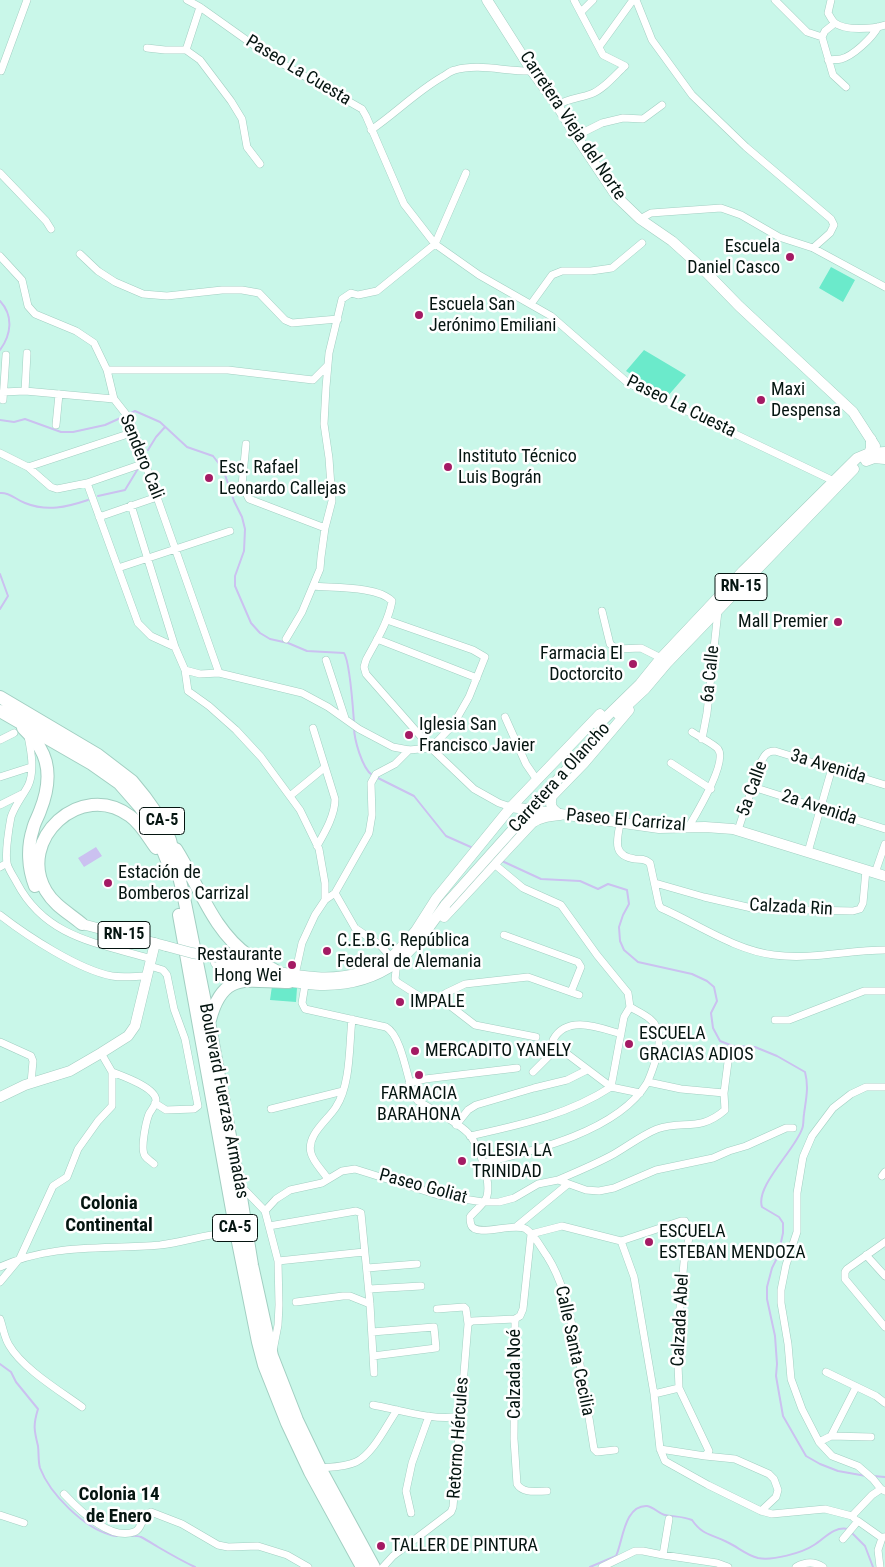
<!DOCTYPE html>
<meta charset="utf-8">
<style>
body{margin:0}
canvas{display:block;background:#c9f7e9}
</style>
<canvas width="885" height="1567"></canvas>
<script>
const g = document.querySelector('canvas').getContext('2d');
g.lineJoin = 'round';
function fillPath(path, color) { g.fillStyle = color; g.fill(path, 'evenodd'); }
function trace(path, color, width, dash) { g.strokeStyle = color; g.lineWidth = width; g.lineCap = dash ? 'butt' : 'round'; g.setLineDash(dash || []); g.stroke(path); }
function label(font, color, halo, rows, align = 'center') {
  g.font = font + ' "Roboto Condensed",sans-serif'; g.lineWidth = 5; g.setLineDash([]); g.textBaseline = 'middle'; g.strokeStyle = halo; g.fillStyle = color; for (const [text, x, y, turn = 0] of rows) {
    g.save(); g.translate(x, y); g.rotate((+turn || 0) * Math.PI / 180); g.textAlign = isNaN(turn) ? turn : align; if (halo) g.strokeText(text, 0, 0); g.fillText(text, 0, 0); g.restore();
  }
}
const green = new Path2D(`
 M831 267 855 280 843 302 819 288Z
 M644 350 686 375 667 397 626 371Z
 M272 986 297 988 296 1002 270 1000Z`);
const water = new Path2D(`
 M96 847 102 856 84 867 78 858Z`);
const stream = new Path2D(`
 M0 301C14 316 11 335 0 350
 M129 414 135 411 160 422 187 447 213 456 223 469 234 501 242 517 245 529 244 551 235 576V586L251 623 260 633 270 639 288 643 307 651 344 653C350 662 353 709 354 722
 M0 420 14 422 25 419 61 432H73L105 425 125 416
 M148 450 156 437 165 427
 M0 493C10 492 16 500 25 503 47 512 67 507 88 500
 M98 496 125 490 139 467
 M0 574 8 596 0 609
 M354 727C354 739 362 768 372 775
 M376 777 414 796 446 836 473 848
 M502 861 541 879 580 881 598 889 608 884 627 890 629 904 623 915 619 927 620 941 624 950 638 962 692 974 707 981 714 987 717 1001 711 1013 713 1028 720 1041 733 1046 755 1047 777 1056 805 1072C809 1087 806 1099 804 1114 803 1119 804 1125 802 1129 795 1150 755 1186 762 1207L779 1217 783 1223V1233L778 1256 772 1268 767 1287V1299L775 1336 777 1364 776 1376 783 1416 806 1456 820 1464 838 1471 866 1476
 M0 1364 11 1372 16 1382 38 1409C33 1425 34 1430 38 1446 39 1454 38 1461 40 1468 50 1494 84 1528 111 1535 120 1538 133 1534 141 1537 147 1540 153 1544 158 1547 170 1554 182 1561 195 1567
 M873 1476 885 1477
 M851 1532 865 1546 873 1567
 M590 1567 616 1556C623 1541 624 1505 647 1506 654 1507 659 1514 665 1515 675 1517 682 1516 692 1520 703 1536 712 1534 727 1542 738 1547 746 1555 758 1558 772 1561 802 1553 814 1545 825 1538 834 1526 848 1529`);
const street = new Path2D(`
 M187 0 200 7 269 56 362 109 366 116 404 204 435 244 479 275 551 316 628 383 838 483
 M636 0 652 40 692 95 746 147 831 219 834 225 830 233 813 248
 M775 0 807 32 822 37 833 75 846 87
 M831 0 828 13C830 16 832 21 835 23 845 31 873 29 885 25
 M200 7 186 50 200 60 231 101 242 119 247 147 260 164
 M581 12 593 0
 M822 37 825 31 835 23
 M599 47 633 0
 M147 48 165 50H186
 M828 60C832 59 837 60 841 59 853 56 872 38 878 27
 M1 71 27 0
 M557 105C568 99 580 98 591 94 604 89 615 75 625 66L603 55 574 0
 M371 130C396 113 416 92 442 77 446 75 450 71 455 70 479 63 507 72 532 71
 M576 136 602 123 623 118 643 119 662 105
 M0 173 46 221 51 229
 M640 219 651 213 721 208 741 215 779 237 813 248 885 287
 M80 254 98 271 115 282 143 294 167 296 222 290H242L259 293 285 320 292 323 338 319
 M0 256 22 280 28 306 35 314 76 331 94 343 107 370 114 399 129 418 134 432 219 673
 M531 304 552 275 562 271H591L612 268 642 243
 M107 370H228L313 380 327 366
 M25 391 27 353
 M3 392 25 391 114 399
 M3 400 6 355
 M56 425 59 394
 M246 444 242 485 249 499 325 528
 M0 453 28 467 51 487 57 489 87 483 145 463
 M28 467 134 432
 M87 483 138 623 151 636 175 647
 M131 505 175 647 185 670 188 691 209 706 236 730 261 757 300 810 319 849 325 883V900L315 915 302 943 295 975
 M99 517 157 497
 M118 568 230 531
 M313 586C333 588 378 586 392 601 388 623 376 641 366 660L364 667 366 674 431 748 474 789 499 803 511 807
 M602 611 610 644 617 649 641 648 661 658
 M387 620 473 650 485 657 469 697 453 725 431 748
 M286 639 302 612 320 569 321 557 325 528 332 501 329 458 324 424 326 387 329 353 342 299 351 293 358 295 377 291 435 244 466 173
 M377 639 477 678
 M326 660 345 718
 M185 670 200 674 219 673 302 693 328 707 359 729 393 747 409 750 431 748
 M505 717 526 764 537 780
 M313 728 335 799C335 815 325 832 317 846
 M28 736C31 751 35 771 28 786 22 797 15 805 11 817 9 827 5 853 7 863 8 869 14 877 17 883 46 938 98 943 152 959
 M702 739 707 713 718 611
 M0 740 14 733
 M671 763 711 789
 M0 777 31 767
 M753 787 885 829
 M290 796 324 768
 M0 805 22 794
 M620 824C617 840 612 856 635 859 641 859 645 859 650 863L659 905 661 908C698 924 734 950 774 955 811 960 848 950 885 950
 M688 828C695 816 728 762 718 749 714 744 699 737 692 732
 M738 830 760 764C764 756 766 751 775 751L885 785
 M808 852 832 768
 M0 867 7 863
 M875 873 885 844
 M655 883 704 897 756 909 853 911 860 909 863 903 866 870
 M335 893 355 928 380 945 391 957
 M325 900 335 893 369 833 372 815 371 783 376 774 395 764 409 750
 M0 915C27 936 79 970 112 976 124 978 136 976 147 976
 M504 935 578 962 581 967 571 992
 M397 962 395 979 397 982 422 998H440L446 993 465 984 528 977 579 995
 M150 966 163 970 167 975 174 1009 185 1039 198 1106 194 1109 166 1110 155 1103
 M305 985 302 1003 305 1009 386 1027C402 1036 407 1079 414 1096L418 1101C434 1111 455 1120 468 1133 479 1145 491 1180 487 1196 485 1204 475 1210 470 1217 470 1220 470 1222 471 1225 476 1238 513 1222 526 1229 535 1235 541 1248 547 1256 563 1281 569 1311 575 1339 583 1376 588 1413 594 1449L597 1452 615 1450
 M440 998 475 1025 536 1037
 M775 1020H789L864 991H885
 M621 1034C600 1028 567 1014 553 1040L558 1047 611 1087 640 1093
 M0 1042 31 1056 33 1061 31 1083
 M112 1072C122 1076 155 1087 156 1100 156 1105 151 1110 149 1114 146 1122 140 1149 145 1156 147 1159 151 1161 154 1164
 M533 1072 558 1047
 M648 1082 681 1089 724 1093
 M409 1083 425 1079 517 1068
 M885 1087H866L851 1094 833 1108 812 1136 803 1157 797 1193V1232L786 1265 781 1290V1303L788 1344 791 1379 802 1409 819 1442 832 1456 858 1466 873 1479 881 1489 885 1491
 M271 1109 343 1091
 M456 1125 468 1110 476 1105 534 1088 567 1080 587 1070
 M470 1136C519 1125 568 1115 611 1087L624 1017 630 1007 628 993 597 955 561 905 523 888 493 863
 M483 1163C534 1151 618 1131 647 1083 650 1077 652 1071 654 1065 659 1051 664 1030 650 1019 644 1014 637 1011 630 1007
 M882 1176 885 1172
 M328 1179C323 1171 313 1162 311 1153 306 1135 328 1120 336 1107 351 1084 349 1045 352 1019
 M558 1180C576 1172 596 1164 614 1154 628 1146 642 1135 657 1129 684 1120 700 1132 725 1110L724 1093 728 1062
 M241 1186 265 1211 278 1261 279 1305 278 1325 273 1351
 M265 1211 276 1199 290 1190 322 1183 342 1171 355 1169 438 1195 483 1202H499L514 1198 538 1184 558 1180 586 1190 599 1191 614 1188 656 1170 713 1158 729 1151 746 1146 786 1128H793
 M269 1226 356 1211 361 1213 370 1304 374 1373
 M517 1226 568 1184
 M621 1241 634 1277 654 1394 660 1449 665 1461 708 1485 761 1511 772 1514 825 1509 852 1516
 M885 1242 847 1269 845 1272V1279L885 1327
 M866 1255 885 1276
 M278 1261 364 1252
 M0 1267C52 1243 104 1250 160 1245 186 1242 208 1233 236 1232
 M367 1268 417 1264
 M0 1282 20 1258 53 1186 67 1177 78 1149 98 1121 112 1106V1072L101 1053
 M369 1289 421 1286
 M296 1302 343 1296H350L370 1304
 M437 1309 464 1307 466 1309 468 1324
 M0 1319C3 1327 4 1337 9 1345 22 1368 60 1391 82 1407
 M372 1332 434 1327 436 1348 373 1356
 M826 1372 876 1396 885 1403
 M654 1394 679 1388
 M373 1405C396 1409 437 1422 460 1416
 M831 1436 871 1437
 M819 1442 831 1436 856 1387
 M705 1456 735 1459 769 1474 774 1479 778 1490 776 1497 761 1511
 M320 1468C332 1467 345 1467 356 1462 373 1454 386 1426 397 1410
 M547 1491C537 1491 523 1494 517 1484L514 1439 515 1319 520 1316 523 1309 531 1234 562 1226 621 1241 681 1221H685L690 1233 684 1262 677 1341 679 1388 709 1451 705 1456 660 1449
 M64 1494C79 1510 110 1541 134 1532 142 1530 141 1516 151 1512L182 1524 218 1545 228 1547 258 1546 287 1555 308 1567
 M411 1513 406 1491 412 1463 429 1416
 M0 1515 24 1523
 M854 1518 852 1516 872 1495 881 1489
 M843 1539 858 1521 882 1538
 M663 1555 669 1519
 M383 1567 393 1556 451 1512 453 1507 468 1324 472 1321 515 1319
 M602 1567 635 1551H643L663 1555 717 1563 728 1567
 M796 1567C805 1562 814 1561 823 1567
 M880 1567 878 1550 882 1538 884 1537`);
const secondary = new Path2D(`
 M487 0 532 71 557 105 576 136 617 197 640 219 672 241 702 268 739 306 853 412 875 446
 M511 807 659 828 705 827 733 829 885 876
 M0 1097 25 1085 70 1071 101 1053 128 1036 135 1026 155 943`);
const primary = new Path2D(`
 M869 453 871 448V439
 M866 461 874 458 885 459
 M618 714 645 689 667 663 854 469
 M598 725 640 684 661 658 743 571 857 458 869 453 885 452
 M560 815C552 809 549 806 552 796L584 763 629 710
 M444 917 532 823C540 817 550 816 560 815
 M82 924 166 946
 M415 932 436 899 511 807 600 714
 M218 957C273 970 339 995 390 958 401 949 410 937 419 927
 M216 963C275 979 341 1003 396 963 416 948 431 924 446 904`);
const highway = new Path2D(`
 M0 697 98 755 132 781 145 797 162 821 170 840 183 893 209 1022 239 1185 252 1265 272 1356 297 1420 320 1468 374 1567
 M0 711 92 764 119 783 140 807 155 830 171 871
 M23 728C29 734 36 741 40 748 52 768 48 791 40 811 38 817 34 823 33 829 27 847 28 868 35 886
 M176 849C199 885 212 930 249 956 257 962 267 966 276 971
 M179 915 236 1232 258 1342 264 1365 287 1423 310 1472 362 1567
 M82 924C69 913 55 906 46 891 16 840 81 779 130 816 141 824 148 837 156 848
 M210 1020C223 970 247 982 289 982`);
const primaryBridge = new Path2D(`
 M446 904 603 729
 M166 946 192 953 217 957`);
const markers = [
 [790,257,5,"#a41b64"],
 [419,315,5,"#a41b64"],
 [761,400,5,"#a41b64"],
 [448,467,5,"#a41b64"],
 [209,478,5,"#a41b64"],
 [838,622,5,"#a41b64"],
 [633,664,5,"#a41b64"],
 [409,735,5,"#a41b64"],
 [108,883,5,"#a41b64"],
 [327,951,5,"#a41b64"],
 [292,965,5,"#a41b64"],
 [400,1002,5,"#a41b64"],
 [629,1044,5,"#a41b64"],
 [415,1051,5,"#a41b64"],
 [419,1075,5,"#a41b64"],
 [462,1161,5,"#a41b64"],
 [649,1242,5,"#a41b64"],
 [381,1546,5,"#a41b64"]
];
const shields = [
 [741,587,52],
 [162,821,45],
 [124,935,52],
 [235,1228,45]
];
const shieldNames = [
 ["RN-15",741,587],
 ["CA-5",162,821],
 ["RN-15",124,935],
 ["CA-5",235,1228]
];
const streetNames = [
 ["Paseo La Cuesta",298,71,31],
 ["Carretera Vieja del Norte",572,126,56],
 ["Paseo La Cuesta",681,407,26],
 ["Sendero Cali",141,457,68],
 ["6a Calle",711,674,-84],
 ["3a Avenida",828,767,17],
 ["Carretera a Olancho",560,778,-48],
 ["5a Calle",753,789,-70],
 ["2a Avenida",819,808,18],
 ["Paseo El Carrizal",626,821,5],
 ["Calzada Rin",791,908,3],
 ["Boulevard Fuerzas Armadas",223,1101,79],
 ["Paseo Goliat",423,1187,15],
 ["Calzada Abel",681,1320,-87],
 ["Calle Santa Cecilia",574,1351,78],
 ["Calzada Noé",515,1374,-90],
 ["Retorno Hércules",459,1438,-86]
];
const poiNames = [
 ["Escuela",780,247,"right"],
 ["Daniel Casco",780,268,"right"],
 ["Escuela San",429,305],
 ["Jerónimo Emiliani",429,326],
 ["Maxi",771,390],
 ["Despensa",771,411],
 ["Instituto Técnico",458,457],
 ["Luis Bográn",458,478],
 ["Esc. Rafael",219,468],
 ["Leonardo Callejas",219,489],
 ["Mall Premier",828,622,"right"],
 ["Farmacia El",623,654,"right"],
 ["Doctorcito",623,675,"right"],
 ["Iglesia San",419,725],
 ["Francisco Javier",419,746],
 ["Estación de",118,873],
 ["Bomberos Carrizal",118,894],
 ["C.E.B.G. República",337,941],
 ["Federal de Alemania",337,962],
 ["Restaurante",282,955,"right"],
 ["Hong Wei",282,976,"right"],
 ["IMPALE",410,1002],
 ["ESCUELA",639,1034],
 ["GRACIAS ADIOS",639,1055],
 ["MERCADITO YANELY",425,1051],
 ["FARMACIA",419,1094,"center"],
 ["BARAHONA",419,1115,"center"],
 ["IGLESIA LA",472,1151],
 ["TRINIDAD",472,1172],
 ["ESCUELA",659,1232],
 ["ESTEBAN MENDOZA",659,1253],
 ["TALLER DE PINTURA",391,1546]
];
const neighbourhoodNames = [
 ["Colonia",109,1204],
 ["Continental",109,1226],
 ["Colonia 14",119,1495],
 ["de Enero",119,1517]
];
fillPath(green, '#6beacb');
fillPath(water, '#cbc1f0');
trace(stream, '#cbc1f0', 2);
trace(street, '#a2cfc2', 8);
trace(secondary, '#a2cfc2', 11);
trace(primary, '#a2cfc2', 11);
trace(highway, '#a2cfc2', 14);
trace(street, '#fff', 7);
trace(secondary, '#fff', 10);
trace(primary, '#fff', 10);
trace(highway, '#fff', 12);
trace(primaryBridge, '#a2cfc2', 11, []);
trace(primaryBridge, '#fff', 10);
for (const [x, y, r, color] of markers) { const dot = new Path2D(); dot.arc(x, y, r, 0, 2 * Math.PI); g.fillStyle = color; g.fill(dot); trace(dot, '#fff', 2); }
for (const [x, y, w] of shields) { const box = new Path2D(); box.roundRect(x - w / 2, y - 13.5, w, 27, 4); g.fillStyle = '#fff'; g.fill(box); trace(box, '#051511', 1); }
label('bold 16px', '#051511', null, shieldNames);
label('18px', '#051511', '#fff', streetNames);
label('18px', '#051511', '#fff', poiNames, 'left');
label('bold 19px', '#051511', '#fff', neighbourhoodNames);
</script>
